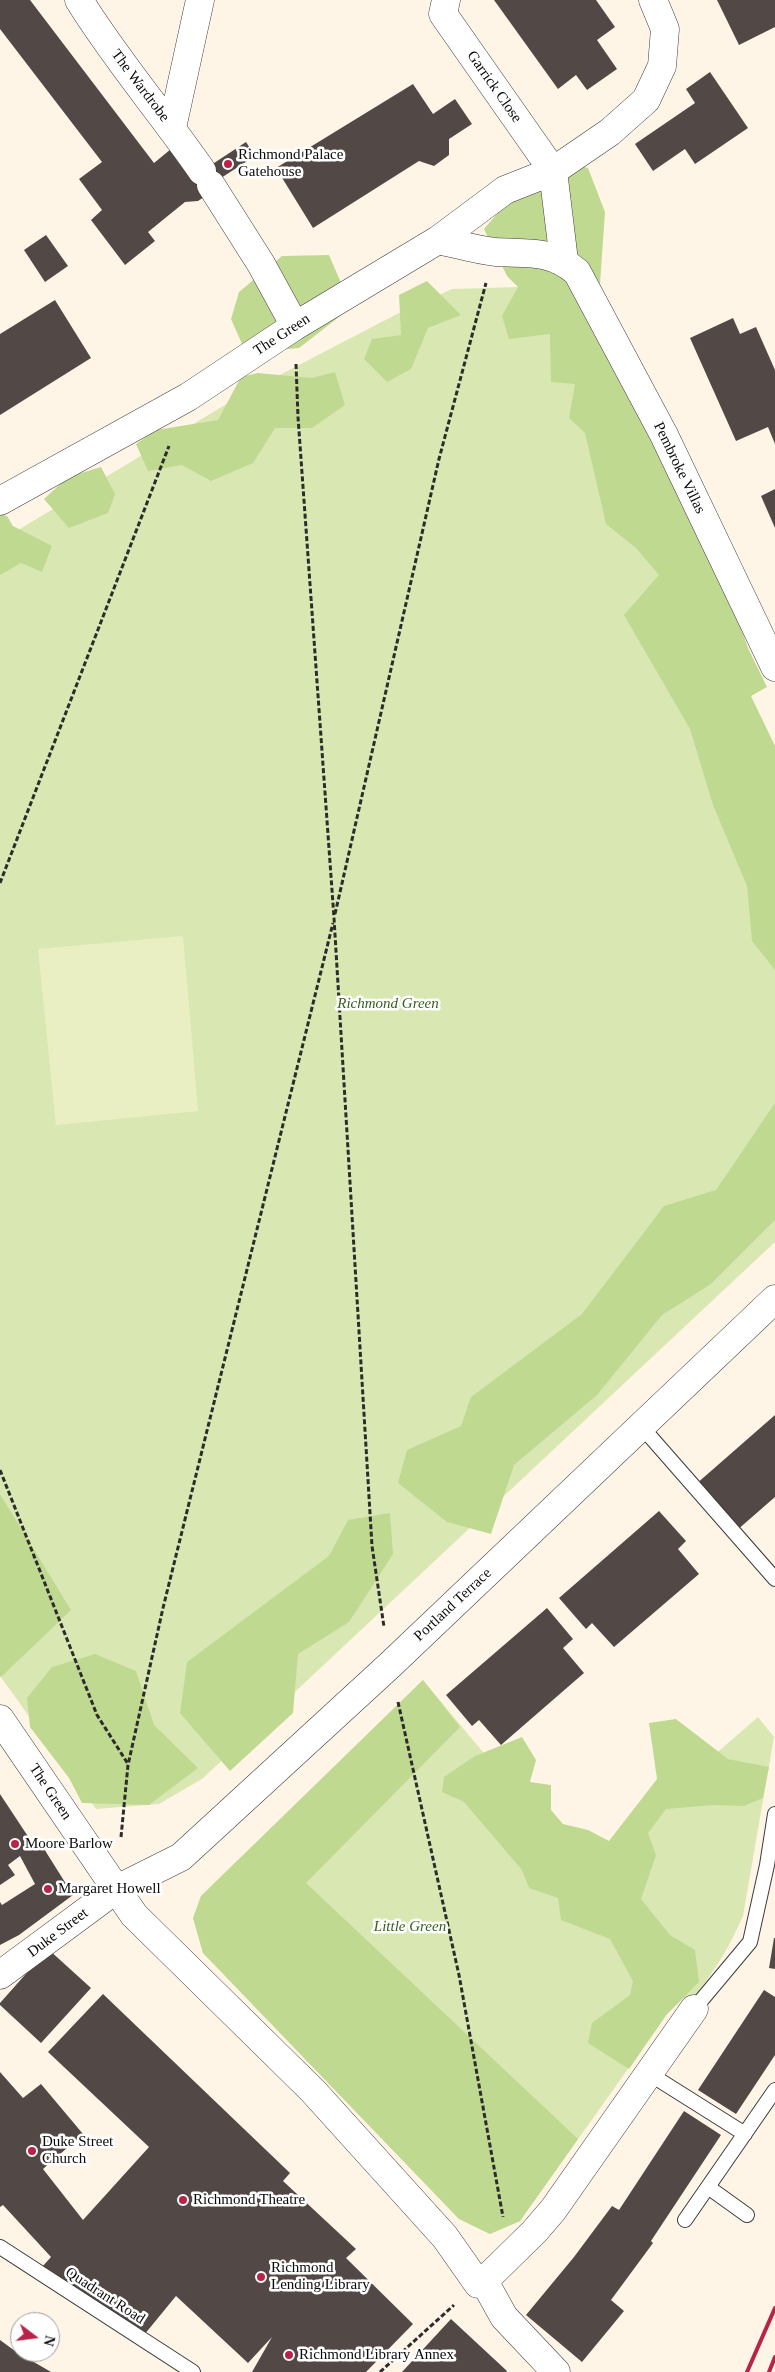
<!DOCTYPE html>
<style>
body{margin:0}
#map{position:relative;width:775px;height:2372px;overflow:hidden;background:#fff5e7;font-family:Georgia,serif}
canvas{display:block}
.north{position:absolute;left:10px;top:2312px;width:50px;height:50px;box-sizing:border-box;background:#fff;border:1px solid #9d9d9d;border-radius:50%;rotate:105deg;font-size:14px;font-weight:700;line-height:20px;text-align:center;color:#0a0a0a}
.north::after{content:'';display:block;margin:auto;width:18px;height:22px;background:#b92348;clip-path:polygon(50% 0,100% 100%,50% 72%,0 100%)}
</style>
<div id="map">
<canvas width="775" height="2372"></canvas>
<div class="north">N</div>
</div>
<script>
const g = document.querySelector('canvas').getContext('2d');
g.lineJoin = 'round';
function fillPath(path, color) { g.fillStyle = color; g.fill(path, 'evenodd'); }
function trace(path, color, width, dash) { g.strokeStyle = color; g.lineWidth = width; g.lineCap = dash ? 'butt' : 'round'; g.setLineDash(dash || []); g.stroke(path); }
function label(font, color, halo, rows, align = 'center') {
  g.font = font + ' Georgia,serif'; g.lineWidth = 5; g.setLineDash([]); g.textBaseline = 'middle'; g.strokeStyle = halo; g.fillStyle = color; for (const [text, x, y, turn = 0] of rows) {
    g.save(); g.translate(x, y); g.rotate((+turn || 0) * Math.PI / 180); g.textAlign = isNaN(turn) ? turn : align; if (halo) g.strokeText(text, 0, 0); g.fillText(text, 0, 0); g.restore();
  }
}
const green = new Path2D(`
 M518 287 562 306 775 765V1242L202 1779 159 1804 96 1809 0 1676V541L243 394 397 314 452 289Z
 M423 1680 586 1876 705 1763 758 1717 774 1737 743 1916C729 1949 711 1976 689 2004L684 1998 667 2014 520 2221 490 2234 459 2219 203 1953 193 1918 201 1896Z`);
const forest = new Path2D(`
 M554 158 588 168 605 212 600 284 652 400 719 565 748 648 767 687 751 696 775 746V970L752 941 747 886 713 805 690 729 624 615 659 575 636 548 606 524 585 433 569 418 575 384 551 382 550 334 509 339 502 316 518 287 507 276 484 229 513 195Z
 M329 255 342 285 339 317 299 348 246 353 231 319 239 292 282 256Z
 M427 281 461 315 428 328 411 369 387 382 364 359 372 339 401 335 399 295Z
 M335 372 345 405 312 428H275L253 463 211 481 182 465 148 471 136 444 156 430 218 420 241 377 258 373 312 378Z
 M101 467 115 494 108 513 69 528 44 499 68 477Z
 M0 515 7 516 13 526 52 546 42 572 21 563 0 575Z
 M775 1103V1220L711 1284 662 1315 597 1395 514 1465 491 1534 447 1522 398 1483 407 1450 461 1426 471 1397 582 1314 664 1206 716 1190Z
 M0 1494 71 1610 1 1677 0 1676Z
 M390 1513 393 1554 349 1622 298 1654 293 1713 230 1771 180 1713 187 1662 329 1556 348 1520Z
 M95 1654 136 1671 154 1725 198 1768 149 1805 82 1803 69 1778 30 1727 27 1698 52 1667Z
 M423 1680 460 1727 306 1883 578 2139 520 2221 490 2234 459 2219 203 1953 193 1918 201 1896Z
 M676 1719 728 1759 769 1767 763 1798 744 1806 713 1805 666 1809 648 1833 656 1855 641 1899 670 1935 695 1950 699 1982 667 2014 629 2069 588 2043 592 2023 630 1995 633 1981 610 1939 561 1920 558 1898 529 1888 522 1870 464 1802 442 1792 444 1777 475 1756 522 1737 536 1760 530 1782 551 1785V1810L563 1824 588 1830 609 1841 657 1779 649 1723Z`);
const pitch = new Path2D(`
 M183 936 198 1111 56 1125 38 949Z`);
const building = new Path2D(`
 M0 0H30L154 163 171 149 202 171 246 142 255 156 204 189V197L198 201 185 202 148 232 155 241 125 265 91 220 102 210 79 179 102 162 0 29Z
 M494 0H596L615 27 597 40 617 69 587 90 576 75 558 89Z
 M717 0H775V27L739 45Z
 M710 72 748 128 695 164 685 149 653 171 635 144 695 103 686 89Z
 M413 84 433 114 455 99 472 124 449 139V155L434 166 419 161 313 228 276 168Z
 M46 235 68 266 45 282 24 250Z
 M55 300 91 358 0 415V334Z
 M733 318 740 334 756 327 775 370V444L768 427 736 441 690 338Z
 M775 489V528L761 496Z
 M775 1415V1497L736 1531 695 1485Z
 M659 1511 686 1541 678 1549 699 1574 614 1647 592 1623 586 1629 559 1598Z
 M547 1608 573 1639 563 1648 584 1673 501 1745 479 1720 472 1726 446 1695Z
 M0 1794 35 1847 41 1844 73 1895 19 1935 0 1945V1902L2 1905 35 1884 20 1856 8 1865 15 1875 0 1885Z
 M774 1938H775V1969L769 1968Z
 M48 1949 91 1988 41 2043 0 2005V2003Z
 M764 1990 775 1997V2055L736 2114 698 2090Z
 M103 1994 290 2173 283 2181 356 2249 346 2258 413 2324 366 2372H252L272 2337 248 2363 176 2296 144 2335 42 2267 51 2257 3 2205 0 2207V2072L23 2098 41 2084 83 2134 43 2169 83 2220 149 2147 48 2052Z
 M684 2111 721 2135 651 2241 653 2243 611 2300 624 2311 582 2362 526 2315 574 2257 612 2206 619 2210Z
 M451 2319 507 2371 506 2372H402Z
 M0 2340 15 2351 51 2372H0Z`);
const path = new Path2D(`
 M296 364 298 417 334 918 372 1546 384 1627
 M0 883 169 446
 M335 914 439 459 486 283
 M0 1470 97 1715 128 1764
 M398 1702 459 1975 503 2217
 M121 1837 128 1765 163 1608 333 923
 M380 2372 454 2305`);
const service = new Path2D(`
 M641 1426 775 1579
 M694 2009 750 1942 767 1865 775 1814
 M648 2073 745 2134
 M708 2187 747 2215
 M685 2220 775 2090
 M0 2247 193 2372`);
const minor = new Path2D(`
 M79 0C116 60 162 113 202 171
 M172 128 200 0
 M211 185 261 264 295 326
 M438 240 505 190 553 171 443 14 446 0
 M564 261 553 171 610 132 646 100 662 66 665 29 653 0
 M0 501 188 397 295 326 438 240C457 244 476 250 496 252 528 254 550 249 577 272L664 435 775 667
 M0 1719 134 1915 313 2091 445 2237 478 2284 484 2281 504 2317 556 2372
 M0 1975 115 1890 181 1857 390 1665 775 1299
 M484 2281 534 2232 553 2210 694 2009`);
const rail = new Path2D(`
 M747 2372 775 2308
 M769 2372 775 2357`);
const markers = [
 [228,164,5,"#b92348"],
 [15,1844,5,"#b92348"],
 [48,1889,5,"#b92348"],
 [32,2151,5,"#b92348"],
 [183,2200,5,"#b92348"],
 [261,2277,5,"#b92348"],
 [289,2355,5,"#b92348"]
];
const streetNames = [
 ["The Wardrobe",140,86,53],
 ["Garrick Close",494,87,55],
 ["The Green",282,335,-33],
 ["Pembroke Villas",679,468,64],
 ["Portland Terrace",453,1605,-43],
 ["The Green",50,1792,56],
 ["Duke Street",58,1933,-37],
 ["Quadrant Road",105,2296,33]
];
const poiNames = [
 ["Richmond Palace",238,155],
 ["Gatehouse",238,172],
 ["Moore Barlow",25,1844],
 ["Margaret Howell",58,1889],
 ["Duke Street",42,2142],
 ["Church",42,2159],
 ["Richmond Theatre",193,2200],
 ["Richmond",271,2268],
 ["Lending Library",271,2285],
 ["Richmond Library Annex",299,2355]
];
const parkNames = [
 ["Richmond Green",388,1004],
 ["Little Green",410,1927]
];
fillPath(green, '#d9e8b2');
fillPath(forest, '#c0d991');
fillPath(pitch, '#e9efc3');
fillPath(building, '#524946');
trace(service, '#3d3d3d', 16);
trace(minor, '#3d3d3d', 29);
trace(path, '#2c2c2c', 3, [5, 2.5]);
trace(service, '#fff', 14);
trace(minor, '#fff', 28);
trace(rail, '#b92348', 4);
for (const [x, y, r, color] of markers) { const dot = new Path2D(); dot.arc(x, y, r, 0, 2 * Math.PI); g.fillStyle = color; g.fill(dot); trace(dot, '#fff', 2); }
label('15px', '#0a0a0a', '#fff', streetNames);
label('15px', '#0a0a0a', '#fff', poiNames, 'left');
label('italic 15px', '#37611b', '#fff', parkNames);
</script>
